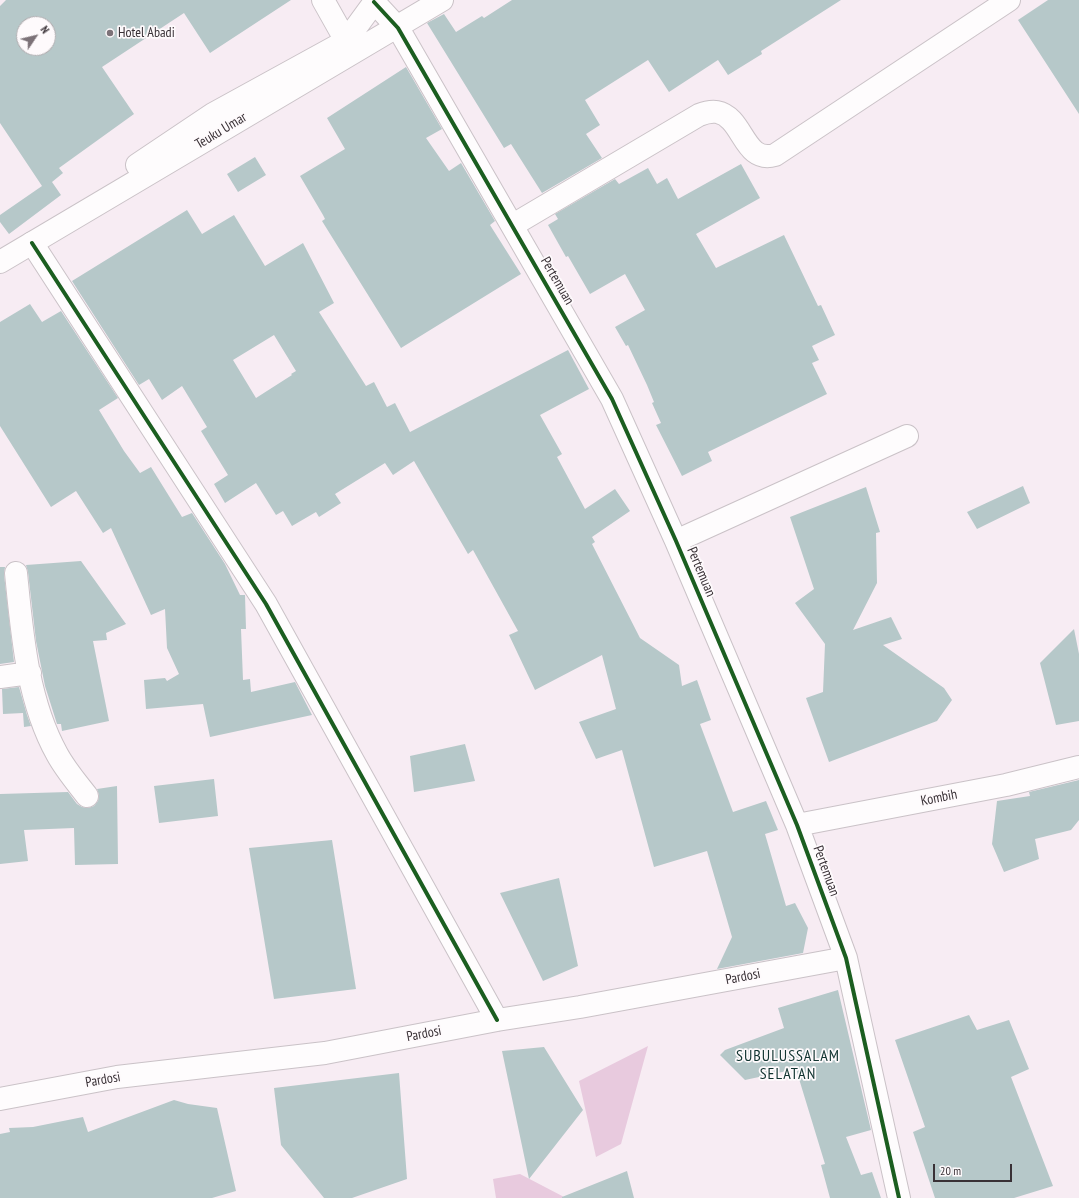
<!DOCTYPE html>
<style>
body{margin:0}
#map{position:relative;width:1079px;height:1198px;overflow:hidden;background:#f7ecf3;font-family:"PT Sans Narrow",sans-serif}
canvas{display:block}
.north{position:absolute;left:16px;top:16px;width:40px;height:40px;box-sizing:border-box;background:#fefafc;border:1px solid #afaaad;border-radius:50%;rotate:55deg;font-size:11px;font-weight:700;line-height:16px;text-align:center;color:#393136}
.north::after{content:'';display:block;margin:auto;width:14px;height:18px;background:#7c7278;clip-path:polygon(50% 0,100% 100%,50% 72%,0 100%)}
.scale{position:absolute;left:933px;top:1164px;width:79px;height:18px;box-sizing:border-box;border:2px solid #393136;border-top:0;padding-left:5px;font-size:12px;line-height:14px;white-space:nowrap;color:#393136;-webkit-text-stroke:3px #fefafc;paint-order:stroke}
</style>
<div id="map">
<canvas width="1079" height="1198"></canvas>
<div class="north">N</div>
<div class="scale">20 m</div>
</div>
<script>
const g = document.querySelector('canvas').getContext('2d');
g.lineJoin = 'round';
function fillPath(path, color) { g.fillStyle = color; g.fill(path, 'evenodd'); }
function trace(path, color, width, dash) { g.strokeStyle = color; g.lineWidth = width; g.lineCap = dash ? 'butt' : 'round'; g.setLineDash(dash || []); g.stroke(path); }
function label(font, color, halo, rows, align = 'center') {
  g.font = font + ' "PT Sans Narrow",sans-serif'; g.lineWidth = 3.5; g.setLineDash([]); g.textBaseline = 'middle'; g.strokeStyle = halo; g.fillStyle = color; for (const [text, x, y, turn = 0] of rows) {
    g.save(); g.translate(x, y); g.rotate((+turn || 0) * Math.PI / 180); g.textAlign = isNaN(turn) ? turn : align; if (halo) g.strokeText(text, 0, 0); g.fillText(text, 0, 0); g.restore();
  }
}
const green = new Path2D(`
 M648 1046 621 1144 596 1157 579 1081Z
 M520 1174 566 1198H496L493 1179Z`);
const building = new Path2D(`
 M6 0H291L210 53 184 13 102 67 134 114 59 168 63 173 52 182 61 195 9 234 0 222V215L42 186 0 123V6ZM24 24H48V48H24Z
 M512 0H841L761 51 762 54 728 75 718 60 669 92 648 60 585 100 600 125 586 134 602 158 542 193 511 144 504 148 427 23 444 14 456 32 482 16 484 18Z
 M1048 0H1079V114L1018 20Z
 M406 67 442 129 426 138 449 171 461 163 495 221 490 225 521 274 401 348 322 221 325 219 323 215 300 176 345 149 327 118Z
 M255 157 266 175 238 192 227 174Z
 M741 164 760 198 696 234 716 268 784 235 818 306 821 305 835 335 812 346 819 360 812 363 827 394 708 452 712 461 682 476 656 425 661 423 652 403 654 402 647 385 628 345 626 346 615 327 645 310 625 274 590 294 568 256 566 257 548 225 558 219 555 214 615 179 619 184 648 168 657 184 667 178 678 199Z
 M187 210 202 234 234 215 265 266 303 243 334 303 319 312 366 386 374 382 387 407 395 403 410 432 568 350 589 389 540 415 562 454 557 457 585 509 615 489 630 511 592 537 595 542 592 544 640 638 679 665 682 686 697 680 711 720 700 724 733 812 766 801 778 830 765 834 786 906 795 903 808 928 803 953 717 969 732 937 707 851 654 867 622 750 596 759 579 722 616 709 602 655 535 690 509 635 518 631 473 550 468 554 414 461 393 475 385 463 335 494 341 503 319 517 316 512 292 526 283 511 276 515 256 483 225 503 214 484 228 475 201 431 207 427 182 386 162 400 149 379 139 385 72 281ZM274 335 296 371 291 374 292 375 256 398 233 360Z
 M30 304 42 322 61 311 118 398 99 410 124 451 140 473 151 467 182 517 192 513 225 564 240 595H245L246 629H241L243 680 250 679 251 692 295 682 312 715 210 737 203 704 146 709 144 680 165 678 167 681 179 674 167 648 165 609 151 615 111 528 103 533 76 491 51 507 0 426V322Z
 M1023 486 1030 503 977 529 967 512Z
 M866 487 880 532 876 533 877 583 853 630 891 617 902 639 883 645 944 688 952 700 937 721 829 762 806 698 823 692 825 644 795 603 814 589 790 517Z
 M81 561 126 624 106 633 107 640 93 641 109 721 62 731 61 724H57L45 686 36 641 28 572 26 565Z
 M0 567H5L4 574 14 662 0 664Z
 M1074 629 1079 654V721L1056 725 1040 663Z
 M19 687 27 715 31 726 24 727 23 713 3 714 2 689Z
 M465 744 475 781 414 792 410 756Z
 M214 779 218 816 159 823 154 786Z
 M1079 780V820L1071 830 1035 839 1039 859 1004 872 992 844 997 801 1030 796 1029 792Z
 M117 786 118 864 75 865 74 828 24 830 28 861 0 864V794L68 792 77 804 82 807 88 808 94 806 98 801 99 795 97 789Z
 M332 840 356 989 274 999 249 848Z
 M559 878 578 966 543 981 500 893Z
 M838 990 871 1130 846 1137 861 1175 872 1172 881 1198H830L821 1165 825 1164 796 1069 745 1080 720 1055 725 1050 784 1028 778 1008Z
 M969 1015 977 1030 1009 1020 1029 1069 1011 1077 1053 1186 1014 1198H935L913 1132 925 1127 895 1040Z
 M544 1047 583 1110 529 1179 502 1051Z
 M399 1073 407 1179 352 1198H324L281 1145 274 1088Z
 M174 1100 188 1104 217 1108 236 1191 212 1198H0V1134L10 1132 9 1128 33 1127 83 1117 88 1132Z
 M627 1171 634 1198H562V1197Z`);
const street = new Path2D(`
 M323 0 346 41
 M374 2 398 28 612 399 676 541 797 825 846 958 899 1198
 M513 225 699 115C704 113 711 111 717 112 744 117 743 164 775 155L1009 0
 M32 243 266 604 497 1020
 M676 541 907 436
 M16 573C22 633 27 700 57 754 65 769 77 783 87 796
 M0 677 30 673
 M797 825 1006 785 1079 767
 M0 1099 117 1077 325 1053 497 1020 580 1007 846 958`);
const highway = new Path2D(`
 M137 165 213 114 346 41 376 0
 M0 262 442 0`);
const cycleway = new Path2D(`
 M374 2 398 28 612 399 676 541 797 825 846 958 899 1198
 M32 243 266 604 497 1020`);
const markers = [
 [110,33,4,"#7c7278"]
];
const poiNames = [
 ["Hotel Abadi",118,33]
];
const streetNames = [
 ["Teuku Umar",221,131,-31],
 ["Pertemuan",557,281,60],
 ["Pertemuan",701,572,67],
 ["Kombih",939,798,-11],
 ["Pertemuan",826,871,70],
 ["Pardosi",743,977,-11],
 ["Pardosi",424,1034,-11],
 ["Pardosi",103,1080,-10]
];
const quarterNames = [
 ["SUBULUSSALAM",788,1056],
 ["SELATAN",788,1074]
];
fillPath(green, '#e8cade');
fillPath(building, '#b6c8c9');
trace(street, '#cac2c7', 24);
trace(highway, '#cac2c7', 24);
trace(street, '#fefcfd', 22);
trace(highway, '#fefcfd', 22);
trace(cycleway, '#1b5e20', 4);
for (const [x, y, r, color] of markers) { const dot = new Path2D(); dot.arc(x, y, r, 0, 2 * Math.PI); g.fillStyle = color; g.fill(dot); trace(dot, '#fefafc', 1.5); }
label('14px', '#393136', '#fefafc', poiNames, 'left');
label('14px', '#393136', '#fefafc', streetNames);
g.letterSpacing = '1px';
label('16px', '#103330', '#fefafc', quarterNames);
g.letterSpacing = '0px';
</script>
